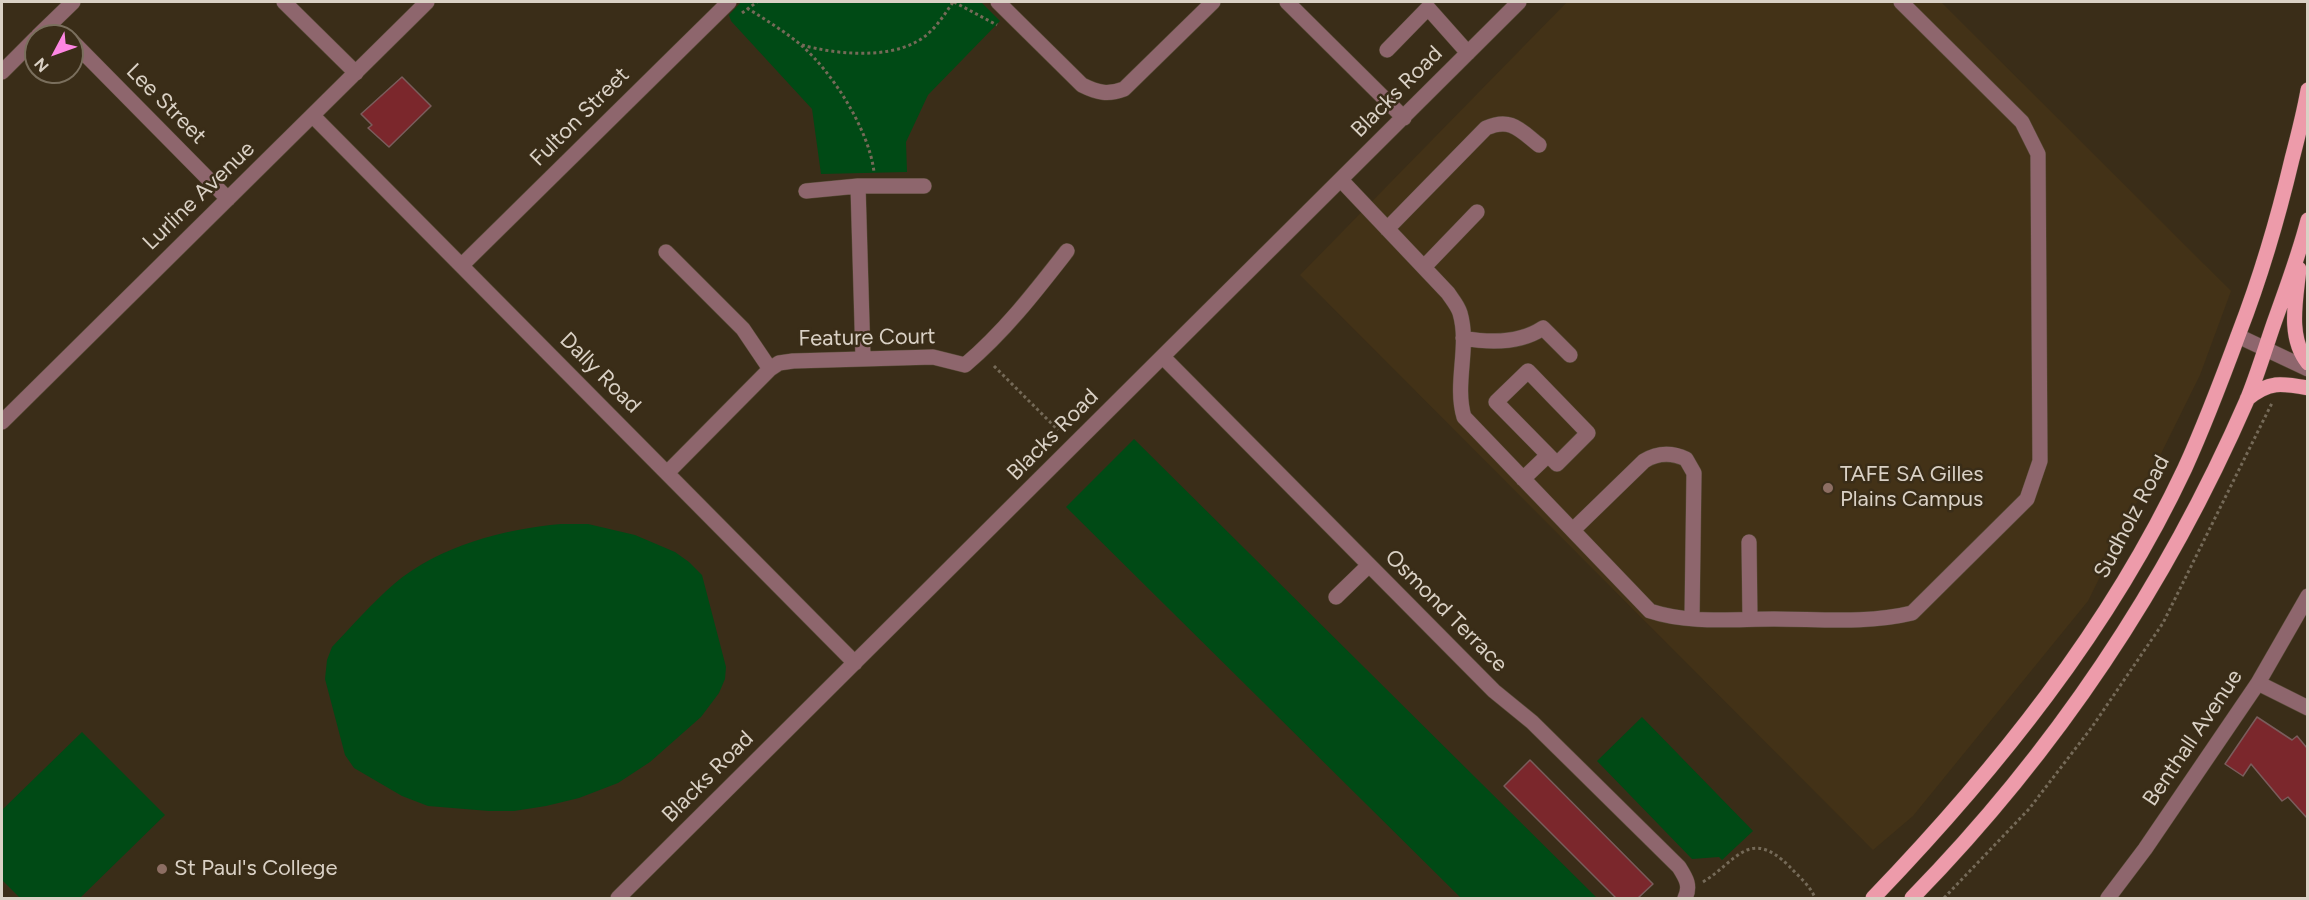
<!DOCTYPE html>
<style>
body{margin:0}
#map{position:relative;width:2309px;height:900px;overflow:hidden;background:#3a2d18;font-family:Figtree,sans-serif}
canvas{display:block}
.frame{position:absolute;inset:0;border:3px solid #dad1c5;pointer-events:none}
.north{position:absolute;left:24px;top:24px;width:60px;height:60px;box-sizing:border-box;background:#3a2d18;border:2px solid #7a6f5d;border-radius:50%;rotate:229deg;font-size:16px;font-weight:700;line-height:24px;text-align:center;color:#dad1c5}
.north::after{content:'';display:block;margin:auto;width:21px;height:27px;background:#fd86e2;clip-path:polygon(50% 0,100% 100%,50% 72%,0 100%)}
</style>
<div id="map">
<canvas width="2309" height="900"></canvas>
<div class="frame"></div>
<div class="north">N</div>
</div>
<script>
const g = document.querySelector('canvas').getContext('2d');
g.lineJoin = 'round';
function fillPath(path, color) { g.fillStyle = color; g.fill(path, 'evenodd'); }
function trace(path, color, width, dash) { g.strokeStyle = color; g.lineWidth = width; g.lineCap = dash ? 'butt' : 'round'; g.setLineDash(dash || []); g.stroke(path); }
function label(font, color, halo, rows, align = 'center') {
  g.font = font + ' Figtree,sans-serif'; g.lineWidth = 5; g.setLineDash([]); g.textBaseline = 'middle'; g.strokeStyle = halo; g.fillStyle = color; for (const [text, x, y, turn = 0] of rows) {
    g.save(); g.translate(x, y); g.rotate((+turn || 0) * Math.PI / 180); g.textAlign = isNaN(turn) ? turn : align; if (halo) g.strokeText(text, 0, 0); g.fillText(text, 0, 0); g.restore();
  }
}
const built = new Path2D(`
 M1567 2H1941L2231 291 2200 375 2088 601 1913 816 1873 850 1300 275Z`);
const green = new Path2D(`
 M741 2H981L1000 21 928 95 906 142 907 172 821 174 812 109 731 21 729 15Z
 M1134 439 1597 898H1461L1066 507Z
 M561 524H588L635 535 675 552 689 562 702 575 726 667 725 679 719 693 701 717 650 762 618 783 579 798 546 806 514 811H489L428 806 402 796 354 768 345 755 325 679 327 660 332 647C352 626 372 603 394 584 439 546 503 529 561 524Z
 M1642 717 1753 831 1722 860 1719 857 1692 859 1597 761Z
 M82 732 165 815 80 898H20L2 880V810Z`);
const building = new Path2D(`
 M402 77 431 106 389 147 368 128 372 125 361 114Z
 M2257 717 2292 740 2297 736 2307 748V818L2288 797 2282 801 2251 764 2243 776 2225 764Z
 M1530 760 1653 884 1638 898H1616L1504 786Z`);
const path = new Path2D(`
 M954 2 997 25
 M747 8C766 20 784 31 801 45 833 73 869 130 874 172
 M742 13 757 2
 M802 45C834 54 885 59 916 42 932 34 943 17 953 2
 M994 366 1058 430
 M1703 882C1737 861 1749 827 1789 866 1798 876 1810 885 1815 898
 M1944 898 2029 809 2092 727 2163 623 2272 403`);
const minor = new Path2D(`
 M284 2 356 73
 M998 2 1082 85C1098 93 1108 95 1124 89L1213 2
 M1287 2 1404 118
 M38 36 73 2
 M72 41 228 199
 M1387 50 1428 8 1468 53
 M2 72 36 38
 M313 116 855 663
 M1341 180 1448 293C1452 299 1458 306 1460 313 1470 347 1454 383 1464 417L1650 611C1689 624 1733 619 1774 619 1819 619 1867 624 1912 613L2027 499 2040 461 2038 154 2022 122 1901 2
 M858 186 863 358
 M806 191 858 186H924
 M1387 229 1486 128C1511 117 1520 130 1539 145
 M666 252 743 329 770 369
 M462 265 729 2
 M1424 267 1477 212
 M2238 336 2308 369
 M1463 338C1490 343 1519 344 1543 328L1570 355
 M1163 357 1494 691 1532 722 1679 867C1686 878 1691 886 1685 898
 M1528 371 1588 433 1557 464 1496 402Z
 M2 422 427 2
 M667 473 770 369 779 363 793 361 933 357 965 365C1005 331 1035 292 1067 251
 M1523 479 1548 455
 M1573 530 1644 461C1657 453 1671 452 1686 459L1694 473 1692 618
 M1749 542 1750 619
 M1336 597 1368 566
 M2258 683 2308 708
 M618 898 1519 2
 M2108 898 2145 849 2258 683 2308 596`);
const major = new Path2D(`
 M2299 269C2296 299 2287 337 2308 363
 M2247 399C2269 381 2281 383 2308 388
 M1873 898C1996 770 2109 630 2185 468 2205 424 2222 379 2239 333 2261 276 2278 218 2292 159 2298 136 2304 113 2308 90
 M1912 898C2053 754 2166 586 2247 400 2257 376 2265 349 2274 323 2286 289 2299 255 2308 220`);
const markers = [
 [1828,488,6,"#8d6e63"],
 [162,869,6,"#8d6e63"]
];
const streetNames = [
 ["Blacks Road",1397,92,-45],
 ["Lee Street",166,104,45],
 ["Fulton Street",580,117,-45],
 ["Lurline Avenue",199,196,-44],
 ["Feature Court",867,338,-1],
 ["Dally Road",600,373,45],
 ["Blacks Road",1053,435,-45],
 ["Sudholz Road",2132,517,-62],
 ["Osmond Terrace",1446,611,45],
 ["Benthall Avenue",2193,738,-56],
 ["Blacks Road",708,777,-45]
];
const poiNames = [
 ["TAFE SA Gilles",1840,475],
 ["Plains Campus",1840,500],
 ["St Paul's College",174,869]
];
fillPath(built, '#433217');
fillPath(green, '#004a15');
fillPath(building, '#7b272c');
trace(building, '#7a5d5c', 1.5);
trace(minor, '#574b37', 16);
trace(major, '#574b37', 16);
trace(path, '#756a58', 3, [3, 3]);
trace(minor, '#8e666d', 15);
trace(major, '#ed9baa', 15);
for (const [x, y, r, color] of markers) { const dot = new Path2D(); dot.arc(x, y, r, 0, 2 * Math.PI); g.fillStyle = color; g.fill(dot); trace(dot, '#3a2d18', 2); }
label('22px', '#dad1c5', '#3a2d18', streetNames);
label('22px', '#dad1c5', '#3a2d18', poiNames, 'left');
</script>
